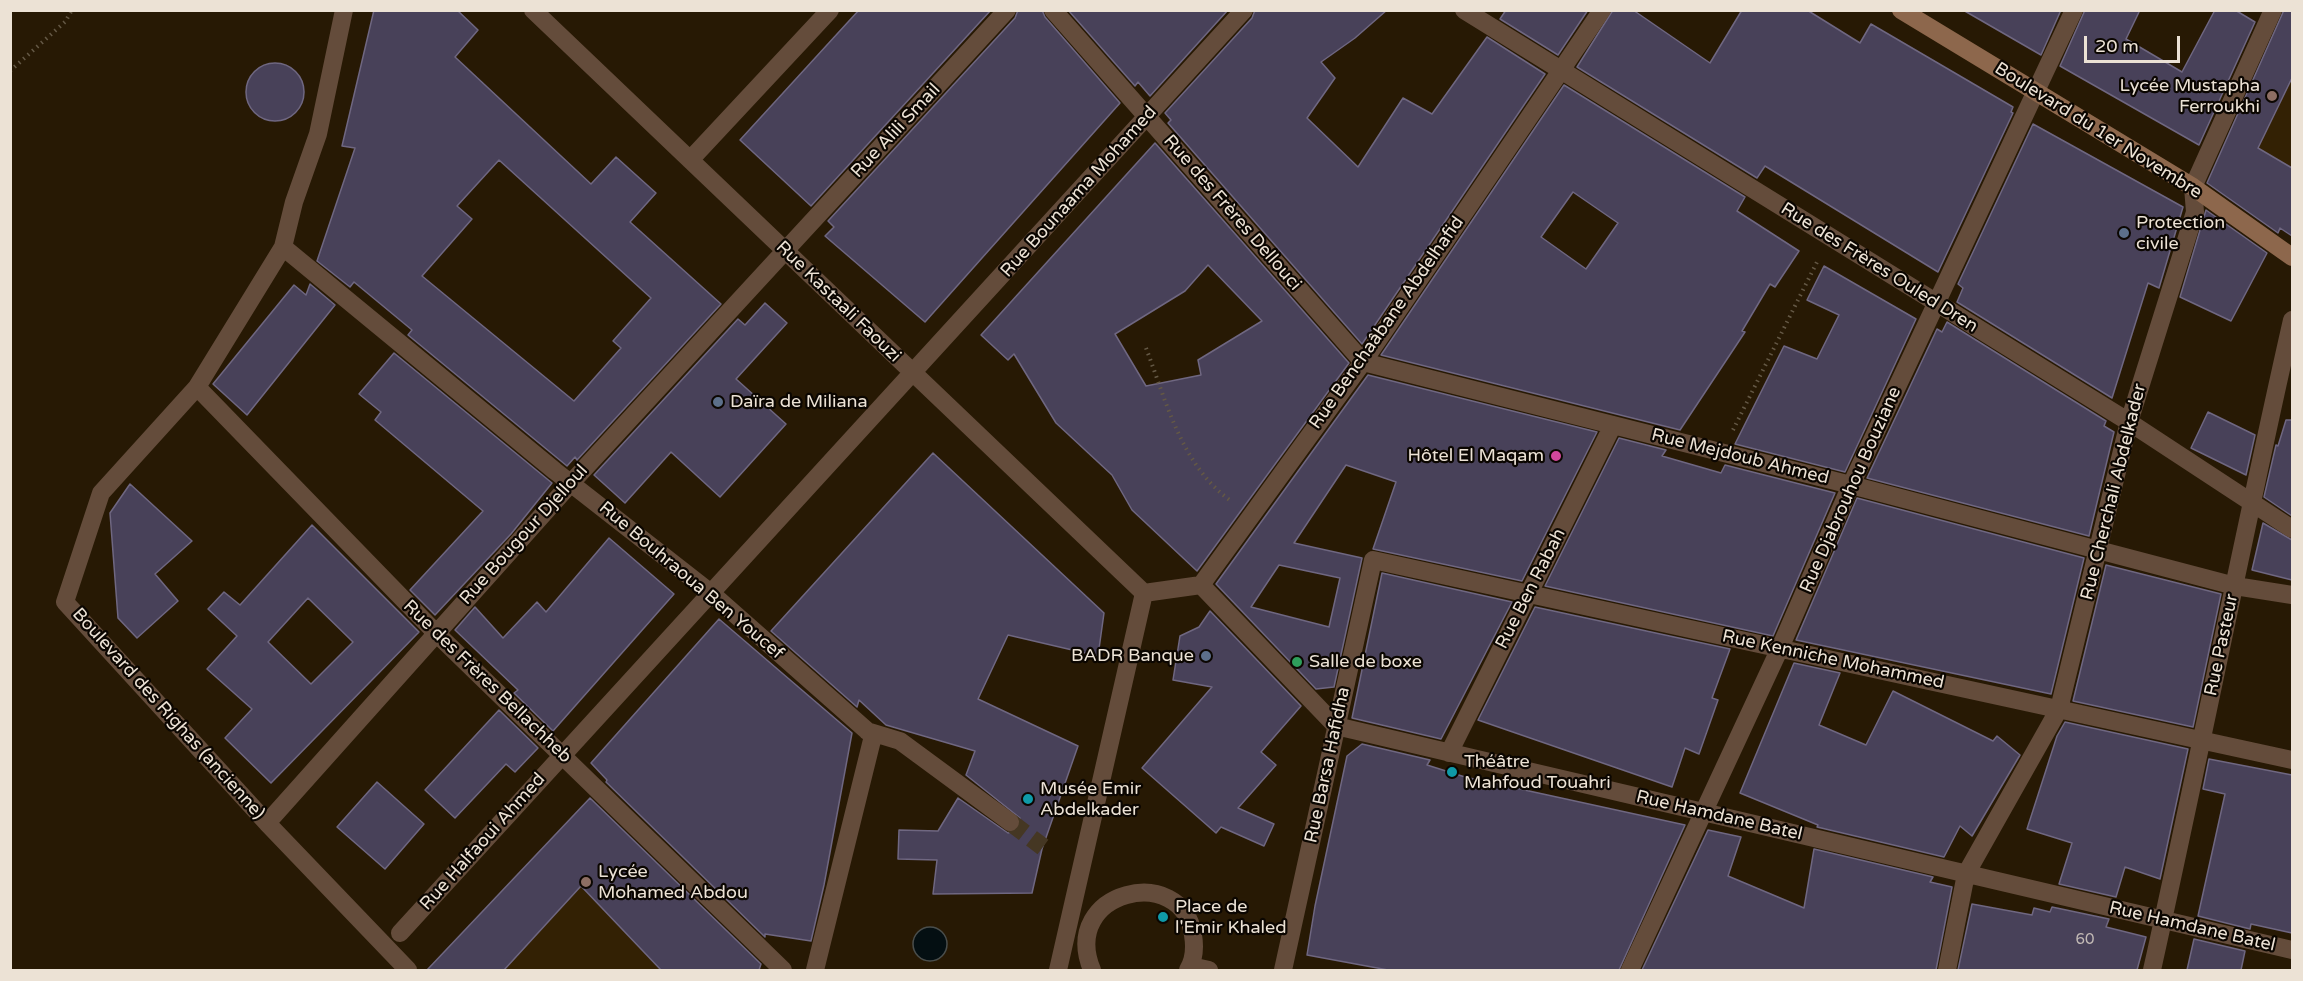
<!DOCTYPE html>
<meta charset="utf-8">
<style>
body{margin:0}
#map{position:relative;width:2303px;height:981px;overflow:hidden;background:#271904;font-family:"Varela Round",sans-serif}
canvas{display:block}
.frame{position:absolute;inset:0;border:12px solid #ece2d5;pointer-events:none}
.scale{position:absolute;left:2084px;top:36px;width:96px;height:27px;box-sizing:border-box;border:3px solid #ece2d5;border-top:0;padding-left:8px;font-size:18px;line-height:21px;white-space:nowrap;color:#ece2d5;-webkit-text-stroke:4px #0b0601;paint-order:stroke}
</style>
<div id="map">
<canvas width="2303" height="981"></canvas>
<div class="frame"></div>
<div class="scale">20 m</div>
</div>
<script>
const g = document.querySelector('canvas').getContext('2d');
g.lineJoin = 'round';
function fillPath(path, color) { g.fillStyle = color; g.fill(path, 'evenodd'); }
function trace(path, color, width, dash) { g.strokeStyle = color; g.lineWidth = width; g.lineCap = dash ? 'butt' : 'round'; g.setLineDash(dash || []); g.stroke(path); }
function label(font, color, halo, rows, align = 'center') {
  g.font = font + ' "Varela Round",sans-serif'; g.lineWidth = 4.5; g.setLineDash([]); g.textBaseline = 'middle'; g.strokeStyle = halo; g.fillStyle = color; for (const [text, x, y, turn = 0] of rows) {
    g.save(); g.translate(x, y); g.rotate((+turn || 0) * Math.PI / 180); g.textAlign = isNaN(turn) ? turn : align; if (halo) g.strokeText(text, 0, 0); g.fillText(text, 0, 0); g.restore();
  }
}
const built = new Path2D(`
 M2292 11V228L2210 181Z
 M584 805 750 970H448L437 960Z`);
const water = new Path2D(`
 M913 944a17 17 0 1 1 34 0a17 17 0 1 1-34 0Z`);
const building = new Path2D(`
 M374 10H457L478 30 455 57 591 184 616 157 656 193 630 222 721 304 577 460 575 457 567 466 408 335 412 330 354 282 350 287 317 261 355 148 342 146ZM499 160 651 298 613 341 621 348 574 401 422 276 472 219 457 206Z
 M859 10H991L811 206 740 140Z
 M1018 10H1042L1045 17 1120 103 925 322 825 236 834 227 828 221 1015 18Z
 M1068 10H1228L1150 96 1138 82 1135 86Z
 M1255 10H1387L1355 38 1321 62 1335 78 1307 118 1358 167 1403 98 1432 114 1487 37 1545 74 1362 344 1168 123 1171 120 1165 113 1252 18Z
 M1506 10H1588L1558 55 1500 19Z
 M1613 10H1633L1710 63 1742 10H1807L1860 43 1871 24 2013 107 2011 112 2013 113 1938 272 1765 166 1757 178 1577 67Z
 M1963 10H2061L2041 55Z
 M2085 10H2140L2126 39 2182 72 2215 10H2235L2255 22 2199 145 2060 66Z
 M2284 10H2292V78L2258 148 2292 168V236L2280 228 2278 233 2207 183Z
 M246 92a29 29 0 1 1 58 0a29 29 0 1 1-58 0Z
 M1564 85 1745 197 1737 211 1799 251 1775 287 1770 284 1742 331 1745 332 1680 430 1381 355ZM1573 192 1618 223 1586 269 1541 237Z
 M2033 124 2183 207 2159 288 2148 283 2112 398 1957 302 1963 288 1958 284Z
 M1155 143 1349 363 1197 571 1132 510 1112 475 1056 423 1014 354 1008 360 981 335ZM1208 265 1262 321 1198 360 1201 375 1146 386 1115 334 1185 291Z
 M2206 210 2267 253 2231 321 2180 297Z
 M1824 266 1916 319 1845 472 1735 444 1784 346 1817 359 1839 315 1807 300Z
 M310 284 335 305 247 415 213 384 294 285 306 295Z
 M765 303 787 323 736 379 786 424 720 497 671 452 625 503 594 475 738 319 745 325Z
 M1947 322 2106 421 2104 426 2114 432 2089 536 1867 478 1937 329 1942 332Z
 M394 353 552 483 511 534 435 615 410 590 483 511 375 420 381 412 359 394Z
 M1368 375 1597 432 1522 581 1373 549 1396 482 1346 465 1294 543 1362 558 1334 687 1316 689 1216 584ZM1279 565 1340 578 1329 627 1251 607Z
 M2208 412 2255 435 2246 475 2191 448Z
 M2286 420H2292V516L2264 497 2276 445 2278 446Z
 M1619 438 1666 450 1662 456 1721 473 1725 465 1835 493 1773 636 1545 586Z
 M933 453 1104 613 1098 656 1008 635 978 699 1078 746 1042 849 1032 893 933 894 937 860 898 859 899 830 938 831 958 798 1008 833 1019 829 1020 818 966 775 975 751 886 725 859 700 857 707 771 631Z
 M130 484 192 541 155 574 178 601 137 638 118 618 110 513Z
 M1857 498 2084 558 2051 694 1796 640Z
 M2263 523 2292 540V580L2252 570Z
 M312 525 419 632 271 783 225 738 252 709 207 669 237 636 208 609 224 592 240 605ZM308 598 353 642 311 684 268 642Z
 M609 538 674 594 553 731 514 693 518 690 455 630 475 607 503 638 537 602 546 612Z
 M2106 565 2221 594 2193 727 2073 701Z
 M1382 573 1512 602 1441 739 1352 718Z
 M1535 607 1730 649 1712 698 1718 700 1699 754 1685 748 1672 787 1478 720Z
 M1210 611 1301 706 1261 752 1276 765 1238 808 1274 824 1264 846 1221 827 1216 833 1142 768 1212 687 1173 680 1180 636 1199 627Z
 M719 619 852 733 824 885 811 941 765 934V937L606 782 607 780 591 763Z
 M1794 663 1840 673 1819 725 1866 745 1893 691 1993 741 1997 736 2020 755 1972 836 1960 826 1944 857 1817 827 1818 825 1740 793Z
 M499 710 538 748 515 772 506 764 455 818 425 790Z
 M2065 722 2188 749 2160 879 2125 867 2116 897 2059 884 2072 843 2027 829 2057 736Z
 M1362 744 1430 760 1427 765 1465 777 1685 825 1619 970H1388L1307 955 1315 906 1347 756Z
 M2209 759 2292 775V933L2251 924 2250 929 2198 916 2225 794 2203 789Z
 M377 782 424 824 385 869 337 827Z
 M590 798 761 964 759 970H661L581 886 504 970H427Z
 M1708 830 1741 837 1728 876 1804 908 1814 849 1933 877 1930 882 1952 887 1936 970H1642Z
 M1972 904 2032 915 2034 908 2050 912 2052 907 2109 919 2106 927 2146 937 2137 970H1958Z
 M2194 939 2245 951 2241 970H2187Z`);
const streetTunnel = new Path2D(`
 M1010 822 1043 847`);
const path = new Path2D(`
 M10 71 65 22 72 10
 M1146 348C1167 403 1181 465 1231 501
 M1733 430 1818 260`);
const street = new Path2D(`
 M344 10 318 134 294 202 283 247 197 387 101 493 65 602 267 823 408 970
 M533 10 1144 593
 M1053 10 1363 362 1851 485 2235 586 2292 595
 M1464 10 2129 422 2292 529
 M690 160 830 10
 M283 247 555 471 711 593 873 736 815 970
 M197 387 436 633 783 970
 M1201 585 1336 726 2292 950
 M1144 593 1201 585 1363 362 1602 10
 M867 731 900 741 1010 822
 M1449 753 1613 425
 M267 823 571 483 1007 10
 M400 933 1244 10
 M1191 966 1209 970
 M1058 970 1144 593
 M1092 970C1059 890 1183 862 1193 935 1195 947 1194 960 1188 970
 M1283 970 1373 560 2292 760
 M1630 970 1780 648 1851 485 2074 10
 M1947 970 1966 874 2059 709 2129 422 2195 212 2193 187 2273 10
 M2152 970C2200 754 2243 536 2292 320`);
const secondary = new Path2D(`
 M1901 10 2193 187 2292 257`);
const markers = [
 [2272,96,6,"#8d6e63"],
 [2124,233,6,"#5c6f8a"],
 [718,402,6,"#5c6f8a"],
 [1556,456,6,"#d1479c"],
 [1206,656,6,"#5c6f8a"],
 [1297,662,6,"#2e9e5b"],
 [1452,772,6,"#0f9aa8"],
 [1028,799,6,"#0f9aa8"],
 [586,882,6,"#8d6e63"],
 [1163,917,6,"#0f9aa8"]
];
const numberNames = [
 ["60",2085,940]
];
const poiNames = [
 ["Lycée Mustapha",2260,86,"right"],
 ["Ferroukhi",2260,107,"right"],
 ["Protection",2136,223],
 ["civile",2136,244],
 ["Daïra de Miliana",730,402],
 ["Hôtel El Maqam",1544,456,"right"],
 ["BADR Banque",1194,656,"right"],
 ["Salle de boxe",1309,662],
 ["Théâtre",1464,762],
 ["Mahfoud Touahri",1464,783],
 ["Musée Emir",1040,789],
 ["Abdelkader",1040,810],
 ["Lycée",598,872],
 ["Mohamed Abdou",598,893],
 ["Place de",1175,907],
 ["l'Emir Khaled",1175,928]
];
const streetNames = [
 ["Rue Alili Smail",896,131,-47],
 ["Boulevard du 1er Novembre",2098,131,32],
 ["Rue Bounaama Mohamed",1079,192,-48],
 ["Rue des Frères Dellouci",1232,213,49],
 ["Rue des Frères Ouled Dren",1879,268,32],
 ["Rue Kastaali Faouzi",838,302,44],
 ["Rue Benchaâbane Abdelhafid",1387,323,-55],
 ["Rue Mejdoub Ahmed",1740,457,14],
 ["Rue Djabrouhou Bouziane",1851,490,-66],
 ["Rue Cherchali Abdelkader",2114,492,-76],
 ["Rue Bougour Djelloul",524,535,-48],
 ["Rue Bouhraoua Ben Youcef",691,581,40],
 ["Rue Ben Rabah",1531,589,-63],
 ["Rue Pasteur",2222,645,-78],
 ["Rue Kenniche Mohammed",1833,660,12],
 ["Rue des Frères Bellachheb",487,682,44],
 ["Boulevard des Righas (ancienne)",168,714,48],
 ["Rue Barsa Hafidha",1328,765,-78],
 ["Rue Hamdane Batel",1719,816,13],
 ["Rue Halfaoui Ahmed",483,842,-48],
 ["Rue Hamdane Batel",2192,927,13]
];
fillPath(built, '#332104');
fillPath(water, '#040f12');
trace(water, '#4a4e4c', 1.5);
fillPath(building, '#484159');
trace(building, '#6f6781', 1.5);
trace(streetTunnel, '#453723', 18, [18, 9]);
trace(path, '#645845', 4, [1.5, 4.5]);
trace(street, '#644c3b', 18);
trace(secondary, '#8d674c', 18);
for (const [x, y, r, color] of markers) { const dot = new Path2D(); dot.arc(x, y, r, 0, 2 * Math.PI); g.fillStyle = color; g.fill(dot); trace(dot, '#0b0601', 2); }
label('15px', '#c3bab6', null, numberNames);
label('18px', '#ece2d5', '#0b0601', poiNames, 'left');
label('18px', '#ece2d5', '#0b0601', streetNames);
</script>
